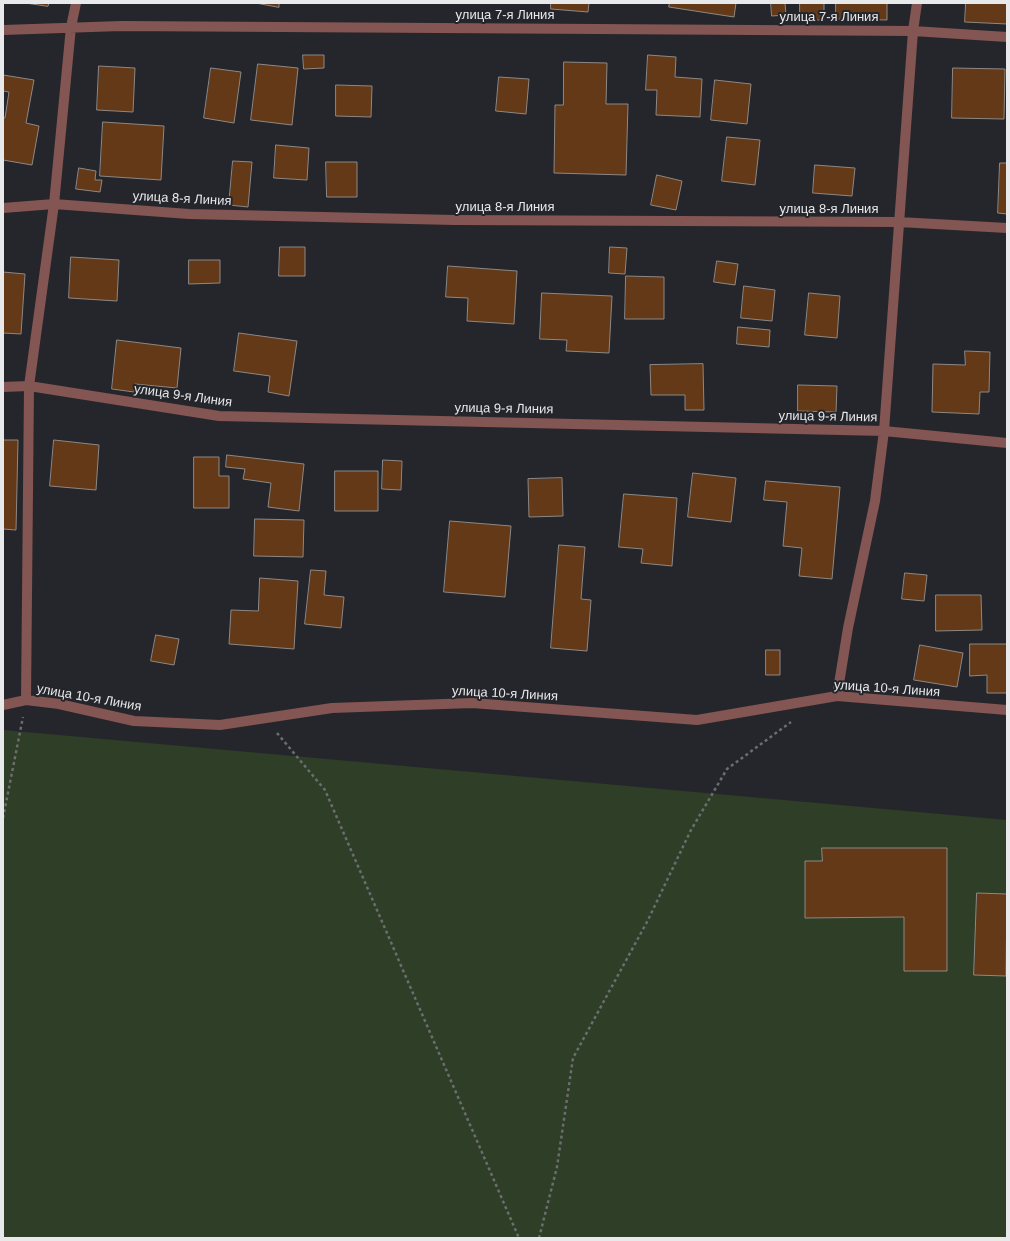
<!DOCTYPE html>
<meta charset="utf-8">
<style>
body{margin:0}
#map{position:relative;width:1010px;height:1241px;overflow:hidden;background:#25262b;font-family:Helvetica,sans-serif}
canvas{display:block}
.frame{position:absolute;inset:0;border:4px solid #e7e9eb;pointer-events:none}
</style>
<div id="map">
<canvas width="1010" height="1241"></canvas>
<div class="frame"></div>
</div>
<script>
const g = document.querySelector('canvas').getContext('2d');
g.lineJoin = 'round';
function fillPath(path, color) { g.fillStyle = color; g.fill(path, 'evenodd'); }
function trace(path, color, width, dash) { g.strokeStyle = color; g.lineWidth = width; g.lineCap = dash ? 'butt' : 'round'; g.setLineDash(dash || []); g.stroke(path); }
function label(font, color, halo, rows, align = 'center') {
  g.font = font + ' Helvetica,sans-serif'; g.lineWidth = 4; g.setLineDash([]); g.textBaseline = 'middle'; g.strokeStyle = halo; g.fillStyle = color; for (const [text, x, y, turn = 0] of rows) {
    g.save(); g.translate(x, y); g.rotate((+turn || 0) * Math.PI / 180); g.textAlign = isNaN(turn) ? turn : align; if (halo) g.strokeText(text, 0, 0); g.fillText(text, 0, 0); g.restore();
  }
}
const green = new Path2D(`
 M3 730 1007 820V1238H3Z`);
const building = new Path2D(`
 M26 3H49L48 6Z
 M256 3H279V7Z
 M551 3H589L588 12 551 9Z
 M670 3H736L734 17 669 7Z
 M771 3H785L786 15 772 16Z
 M800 3H824V20H800Z
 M836 3H887V20L836 19Z
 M966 3H1007V24L965 22Z
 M303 55H324V68L304 69Z
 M648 55 676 57 675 77 702 79 700 117 656 115 657 90H646Z
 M564 62 607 63 606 104H628L626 175 554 173 555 105H563Z
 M258 64 298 68 292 125 251 120Z
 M99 66 135 68 133 112 97 110Z
 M211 68 241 72 234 123 204 118Z
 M953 68 1005 69 1004 119 952 118Z
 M3 75 34 80 26 123 39 126 32 165 3 160V118H5L9 92 3 91Z
 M499 77 529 79 526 114 496 111Z
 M715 80 751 84 747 124 711 120Z
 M336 85 372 86 371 117 336 116Z
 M103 122 164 126 161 180 100 176Z
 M727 137 760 140 755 185 722 181Z
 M276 145 309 148 307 180 274 178Z
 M233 161 252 162 248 207 229 205Z
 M326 162H357V197H327Z
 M1000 163H1007V214L998 213Z
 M815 165 855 168 852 196 813 193Z
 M79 168 96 171 95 180H102L100 192 76 189Z
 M657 175 682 181 676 210 651 205Z
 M280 247H305V276H279Z
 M610 247 627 248 625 274 609 273Z
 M71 257 119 260 117 301 69 298Z
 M189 260H220V283L189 284Z
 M717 261 738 264 735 285 714 282Z
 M448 266 517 271 514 324 467 321 468 298 446 297Z
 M3 272 25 274 21 334 3 333Z
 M626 276 664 277V319H625Z
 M744 286 775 290 772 321 741 318Z
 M542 293 612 296 609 353 566 351 567 340 540 339Z
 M809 293 840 296 837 338 805 335Z
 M738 327 770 330 769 347 737 344Z
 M239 333 297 341 289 396 268 392 270 376 234 371Z
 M117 340 181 348 177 388 135 384 134 392 112 389Z
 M965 351 990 352 989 392H980L979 414 932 412 933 364 965 365Z
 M703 364 704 410H685V395H651L650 365Z
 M798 385 837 386 836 412 798 411Z
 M3 440H18L16 530 3 529Z
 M54 440 99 445 96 490 50 486Z
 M227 455 304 464 299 511 268 507 271 483 243 479 245 469 226 467Z
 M194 457H219V476H229V508H194Z
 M383 460 402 461 401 490 382 489Z
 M335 471H378V511H335Z
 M693 473 736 478 731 522 688 517Z
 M562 478 563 516 529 517 528 479Z
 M766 481 840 487 832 579 799 576 802 548 783 546 787 502 764 500Z
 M624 494 677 498 672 566 641 563 643 549 619 547Z
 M255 519 304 520 303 557 254 556Z
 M450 521 511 526 505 597 444 592Z
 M559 545 585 547 581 599 591 600 587 651 551 648Z
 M311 570 326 571 324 595 344 597 341 628 305 624Z
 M905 573 927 575 924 601 902 599Z
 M260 578 298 581 294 649 229 644 231 610 258 611Z
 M936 595H981L982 630 936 631Z
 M156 635 179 639 174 665 151 661Z
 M970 644H1007V693H987V675L970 676Z
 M920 645 963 653 957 687 914 680Z
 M766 650H780V675H766Z
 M822 848H947V971H904V917L805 918V861H822Z
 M977 893 1007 894 1006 976 974 975Z`);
const path = new Path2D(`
 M277 733 325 790 519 1238
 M3 818 23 717
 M539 1238 557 1167 573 1058 648 920 691 830 727 769 791 722`);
const minor = new Path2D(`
 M3 30 121 26 913 31 1007 37
 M3 208 54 204 189 214 455 220 899 222 1007 228
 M3 387 29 386 219 416 884 431 1007 443
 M837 696 848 628 875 501 884 431 913 31 917 3
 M26 700 29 386 54 204 71 27 76 3
 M3 705 26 700 59 704 134 721 220 725 332 708 472 703 697 720 837 696 1007 710`);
const streetNames = [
 ["улица 7-я Линия",505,15],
 ["улица 7-я Линия",829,17],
 ["улица 8-я Линия",182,199,3],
 ["улица 8-я Линия",505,207],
 ["улица 8-я Линия",829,209],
 ["улица 9-я Линия",183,396,8],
 ["улица 9-я Линия",504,409,1],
 ["улица 9-я Линия",828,417,1],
 ["улица 10-я Линия",887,689,4],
 ["улица 10-я Линия",505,694,3],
 ["улица 10-я Линия",89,698,10]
];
fillPath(green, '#2f3e26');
fillPath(building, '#633917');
trace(building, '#8d8885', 1);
trace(path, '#6b6d71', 2.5, [3, 3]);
trace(minor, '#835553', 10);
label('13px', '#e7e9eb', '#25262b', streetNames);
</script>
